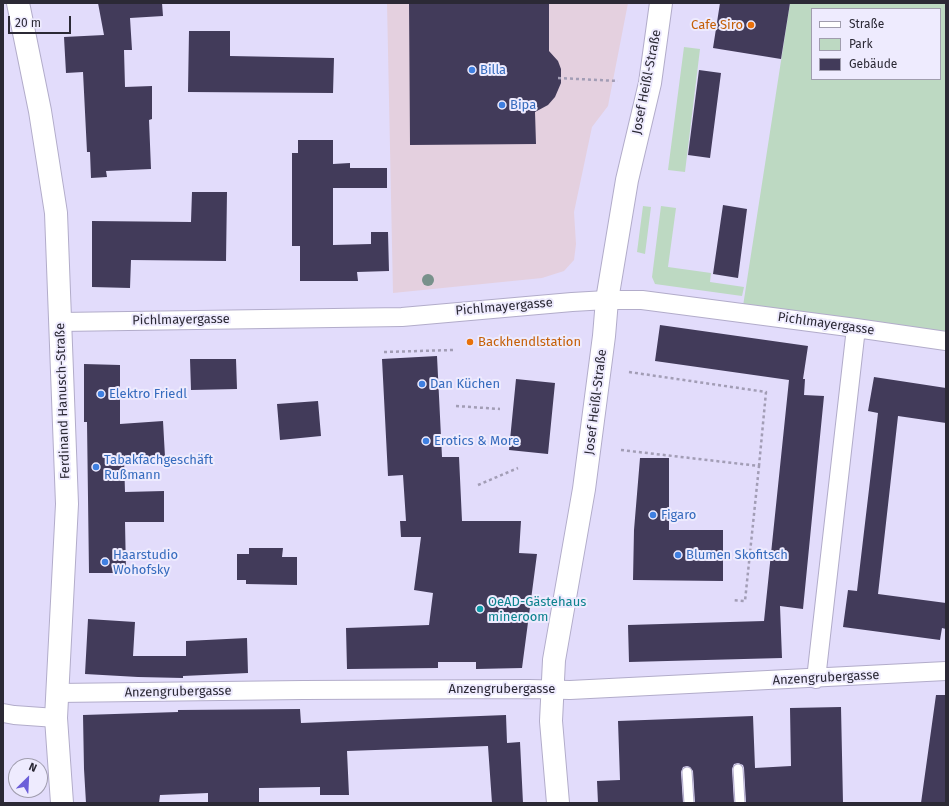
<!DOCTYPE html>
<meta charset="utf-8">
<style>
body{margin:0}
#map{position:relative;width:949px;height:806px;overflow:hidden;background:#e2dcfb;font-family:"Fira Sans",sans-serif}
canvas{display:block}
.frame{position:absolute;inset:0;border:4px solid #2b2935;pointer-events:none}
.legend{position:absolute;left:811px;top:8px;width:130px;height:72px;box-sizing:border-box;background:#eeebfe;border:1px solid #a09dae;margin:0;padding:5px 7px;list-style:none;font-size:12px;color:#2b2935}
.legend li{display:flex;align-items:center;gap:8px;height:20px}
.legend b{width:20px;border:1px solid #a09dae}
.north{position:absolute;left:8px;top:758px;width:40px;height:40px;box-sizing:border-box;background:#eeebfe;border:1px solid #a09dae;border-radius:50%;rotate:24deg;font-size:11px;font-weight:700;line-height:16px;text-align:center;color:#2b2935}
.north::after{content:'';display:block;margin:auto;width:14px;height:18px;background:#6c5fd9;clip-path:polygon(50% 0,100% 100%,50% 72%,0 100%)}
.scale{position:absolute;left:8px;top:16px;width:63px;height:18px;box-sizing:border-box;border:2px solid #2b2935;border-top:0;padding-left:5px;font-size:12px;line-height:14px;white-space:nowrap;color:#2b2935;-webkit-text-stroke:3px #eeebfe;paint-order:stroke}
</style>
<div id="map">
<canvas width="949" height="806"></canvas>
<div class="frame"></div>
<ul class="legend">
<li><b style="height:5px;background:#fff"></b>Straße</li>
<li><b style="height:11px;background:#bdd9c2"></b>Park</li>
<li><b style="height:11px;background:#423b5a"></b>Gebäude</li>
</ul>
<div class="north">N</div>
<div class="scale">20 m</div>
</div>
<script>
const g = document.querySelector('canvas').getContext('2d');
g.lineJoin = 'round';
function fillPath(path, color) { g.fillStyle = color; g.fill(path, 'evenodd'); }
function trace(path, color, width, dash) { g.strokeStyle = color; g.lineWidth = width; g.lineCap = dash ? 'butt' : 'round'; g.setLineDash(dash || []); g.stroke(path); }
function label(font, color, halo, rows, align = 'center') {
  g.font = font + ' "Fira Sans",sans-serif'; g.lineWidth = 4; g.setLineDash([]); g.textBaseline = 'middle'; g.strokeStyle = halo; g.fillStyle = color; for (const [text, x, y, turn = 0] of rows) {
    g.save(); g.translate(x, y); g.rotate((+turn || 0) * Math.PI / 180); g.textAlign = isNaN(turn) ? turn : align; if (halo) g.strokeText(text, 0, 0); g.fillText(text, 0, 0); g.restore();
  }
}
const commercial = new Path2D(`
 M387 3H628L608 106 592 127 574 212 576 244 574 260 564 271 542 278 393 293Z`);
const green = new Path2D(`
 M790 3H946V333L743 306ZM812 9H940V79H812Z
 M684 47 700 49 685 172 668 170Z
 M643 206 651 207 645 254 637 252Z
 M661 206 676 208 668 267 711 273 710 282 744 287 742 296 655 284 652 277Z`);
const building = new Path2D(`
 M98 3H162L163 16 130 18 132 50H124L125 87 152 86V119L149 120 151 169 106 171 107 177 91 178 90 152H87L83 72 66 73 64 37 104 35Z
 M409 3H549V51L558 61 561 69V83L555 97 548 105 535 112 536 144 410 145Z
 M720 3H790L781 59 713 48Z
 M189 31H230V56L334 58 333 93 188 92Z
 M699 70 721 73 710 158 688 155Z
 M298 140H333V164L350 163V168H387V188H333V245L371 244V232H388L389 271 357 272 358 281H300V246H292V153H298Z
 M192 192H227L226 261 131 260 130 288 92 287V221L191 222Z
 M723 205 747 209 738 278 713 274Z
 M660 325 808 346 803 379H805L804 395 824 396 803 609 780 606 782 658 629 662 628 625 764 621 789 380 655 361Z
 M437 356 442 457H459L462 521H521L519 553 537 554 522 668 476 669V662H438V668L347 669 346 628 429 625 433 593 414 590 421 537H401L400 521H406L403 475 388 476 382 359Z
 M190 359H236L237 389 191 390Z
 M84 364 120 365V424L163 421 165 457 124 459 125 492 164 491V522H125L126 573H89L87 422H84Z
 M874 377 946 388V423L898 416 878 594 946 603V629L942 628 940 640 843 627 848 590 857 591 878 413 868 411Z
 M516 379 555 383 548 454 509 450Z
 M318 401 321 436 280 440 277 404Z
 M640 458H669V530H723V581L633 580 634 530Z
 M249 548H283L282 557H297V585L246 584V580H237V554H249Z
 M88 619 135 622 133 656H186V641L247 638 248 673 183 676V678L138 677 85 674Z
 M936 695H946V803H921Z
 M841 707 843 803H746L744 768 743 765 738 763 734 764 732 769 734 803H695L693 771 690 767 687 766 683 767 681 772 683 803H598L597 781 620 780 618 721 753 716 755 768 791 766 790 708Z
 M300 709 301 723 506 715 507 743 520 742 523 803H492L488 746 347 751 349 795H320V787L259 788V803H208V793L160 795 159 803H86L84 769 83 715 178 712V710Z`);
const path = new Path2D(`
 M558 78 618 81
 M384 352 453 350
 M629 372 766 392 759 466
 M456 406 500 409
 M621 450 759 466 745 601 733 600
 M478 485 518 468`);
const lane = new Path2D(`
 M738 769 740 803
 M687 772 689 803`);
const street = new Path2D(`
 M60 322 402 317 572 302 607 300H642L856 328 946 341
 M816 679 856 328
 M57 693 303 690 529 689 570 690 946 671
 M3 713 14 715 56 718`);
const secondary = new Path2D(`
 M18 3 40 111 56 213 67 504 56 718 62 803
 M558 803 551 721 554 660 584 489 604 336 607 300 627 180 650 83 661 3`);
const trees = [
 [428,280]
];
const markers = [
 [751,25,4,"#e8710a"],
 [472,70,4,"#3f7fe0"],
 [502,105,4,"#3f7fe0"],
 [470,342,4,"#e8710a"],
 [422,384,4,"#3f7fe0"],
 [101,394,4,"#3f7fe0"],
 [426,441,4,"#3f7fe0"],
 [96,467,4,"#3f7fe0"],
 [653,515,4,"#3f7fe0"],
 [678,555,4,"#3f7fe0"],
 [105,562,4,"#3f7fe0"],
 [480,609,4,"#0f9aa8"]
];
const foodNames = [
 ["Cafe Siro",743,25],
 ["Backhendlstation",478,342,"left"]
];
const shopNames = [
 ["Billa",480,70],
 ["Bipa",510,105],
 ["Dan Küchen",430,384],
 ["Elektro Friedl",109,394],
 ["Erotics & More",434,441],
 ["Tabakfachgeschäft",104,460],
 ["Rußmann",104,475],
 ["Figaro",661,515],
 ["Haarstudio",113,555],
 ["Wohofsky",113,570],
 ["Blumen Skofitsch",686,555]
];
const streetNames = [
 ["Josef Heißl-Straße",647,82,-79],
 ["Pichlmayergasse",504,307,-5],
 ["Pichlmayergasse",181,320,-1],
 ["Pichlmayergasse",826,324,8],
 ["Ferdinand Hanusch-Straße",63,401,-92],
 ["Josef Heißl-Straße",596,402,-83],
 ["Anzengrubergasse",826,678,-3],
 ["Anzengrubergasse",502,689],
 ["Anzengrubergasse",178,692,-1]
];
const cultureNames = [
 ["OeAD-Gästehaus",488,602],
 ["mineroom",488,617]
];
fillPath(commercial, '#e4d0df');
fillPath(green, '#bdd9c2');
fillPath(building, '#423b5a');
trace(lane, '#b2acca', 11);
trace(street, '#b2acca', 20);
trace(secondary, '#b2acca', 24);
trace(path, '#a29db5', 2.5, [3, 3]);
trace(lane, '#fff', 9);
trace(street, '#fff', 18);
trace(secondary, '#fff', 22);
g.fillStyle = '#78918b';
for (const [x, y] of trees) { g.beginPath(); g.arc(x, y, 6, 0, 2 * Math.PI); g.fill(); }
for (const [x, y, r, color] of markers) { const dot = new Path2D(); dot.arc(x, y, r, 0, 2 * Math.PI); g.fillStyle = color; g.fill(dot); trace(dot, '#eeebfe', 1.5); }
label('13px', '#c56008', '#eeebfe', foodNames, 'right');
label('13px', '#366cbe', '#eeebfe', shopNames, 'left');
label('13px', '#2b2935', '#eeebfe', streetNames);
label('13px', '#0d838f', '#eeebfe', cultureNames, 'left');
</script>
